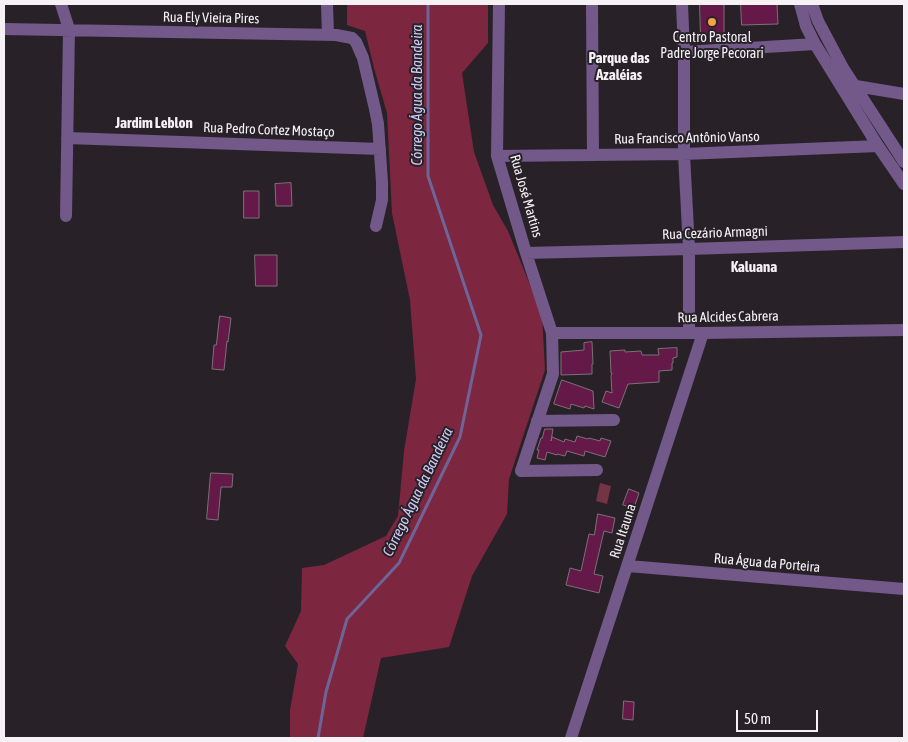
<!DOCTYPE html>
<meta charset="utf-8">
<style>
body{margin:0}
#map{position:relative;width:908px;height:742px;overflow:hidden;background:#282228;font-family:"Asap Condensed",sans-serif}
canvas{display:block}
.frame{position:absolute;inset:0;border:5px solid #f5f1f5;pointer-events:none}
.scale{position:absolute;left:736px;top:710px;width:82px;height:22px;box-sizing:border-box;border:2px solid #f5f1f5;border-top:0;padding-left:6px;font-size:15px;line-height:18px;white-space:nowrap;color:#f5f1f5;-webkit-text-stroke:4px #282228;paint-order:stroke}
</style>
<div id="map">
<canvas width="908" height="742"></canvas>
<div class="frame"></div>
<div class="scale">50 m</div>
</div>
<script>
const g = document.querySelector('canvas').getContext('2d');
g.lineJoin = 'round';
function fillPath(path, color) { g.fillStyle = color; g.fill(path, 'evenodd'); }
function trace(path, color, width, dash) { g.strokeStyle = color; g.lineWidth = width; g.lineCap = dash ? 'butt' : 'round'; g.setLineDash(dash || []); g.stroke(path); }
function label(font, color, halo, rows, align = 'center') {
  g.font = font + ' "Asap Condensed",sans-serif'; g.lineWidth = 4; g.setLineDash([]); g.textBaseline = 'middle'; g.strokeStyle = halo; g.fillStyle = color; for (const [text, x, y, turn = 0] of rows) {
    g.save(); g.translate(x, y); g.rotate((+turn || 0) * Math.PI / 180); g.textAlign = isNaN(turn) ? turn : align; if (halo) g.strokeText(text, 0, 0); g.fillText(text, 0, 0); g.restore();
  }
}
const green = new Path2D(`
 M600 483 611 486 607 504 596 501Z`);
const forest = new Path2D(`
 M347 4H488V43L462 73 474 152 493 205 508 231 542 314 545 370 509 479 507 514 472 576 449 647 381 658 363 738H290V710L298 664 285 646 301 611 302 568 324 565 386 536 398 516 404 451 416 379 410 300 392 213 387 113 374 68 365 31 347 25Z`);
const stream = new Path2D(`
 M318 738 326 692 347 619 399 563 460 437 481 335 428 176V4`);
const building = new Path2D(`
 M700 4H724V41H701Z
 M741 4H777L778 24 742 25Z
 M291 183 292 206H276L275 184Z
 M244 191H259V218H244Z
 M255 255H277V286H256Z
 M220 316 231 318 228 342 227 341 224 370 212 369 214 345H216Z
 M592 342 593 364H592V374L561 375V352L584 350V343Z
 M677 348V357L673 358V363H672V370L659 371V382L628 384 619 408 602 402 606 391 612 393 611 376 612 373H611L610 351 625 350V352L641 351 642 355H659L658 349Z
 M562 380 593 391 594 409 585 406 584 408 571 404 570 409 554 404Z
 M545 429H553L551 441 552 437 564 442 565 439 575 442 577 436 588 439 589 438 600 441 601 438 611 441 605 457 585 451 584 456 567 451 565 456 557 454V455L547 452 545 460 537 458 539 450H537L541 438H542Z
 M211 473 233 474 232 487H221L218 520 207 519Z
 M629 489 639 493 634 508 623 505Z
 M598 514 615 518 612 533 604 531 594 574 603 576 599 593 566 585 570 568 581 571 589 534 594 535Z
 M624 701 634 702 633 720 623 719Z`);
const minor = new Path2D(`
 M61 4 69 29 66 216
 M327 4 328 35
 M499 4 497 156 526 253 552 333 553 374 521 471 597 470
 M592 4 593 155
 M682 4 684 52V154L689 249V333
 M800 4 806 26 815 44 878 146 904 184
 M812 4 818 21 843 68 904 162
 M4 29 336 35 352 38 356 42 363 58 375 109 378 124 382 182V200L376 226
 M684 52 815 44
 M850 85 904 94
 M67 138 380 149
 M497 156 684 154 878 146
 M526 253 689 249 904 242
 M552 333H703L904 330
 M537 421 614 420
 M628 566 904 589
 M571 738 703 333`);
const markers = [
 [712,22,5,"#f4a344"]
];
const streetNames = [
 ["Rua Ely Vieira Pires",211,18,1],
 ["Rua Pedro Cortez Mostaço",269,130,2],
 ["Rua Francisco Antônio Vanso",687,138,-1],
 ["Rua José Martins",526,196,74],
 ["Rua Cezário Armagni",715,233,-2],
 ["Rua Alcides Cabrera",728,317,-1],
 ["Rua Itauna",623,531,-72],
 ["Rua Água da Porteira",767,563,5]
];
const poiNames = [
 ["Centro Pastoral",712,38],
 ["Padre Jorge Pecorari",712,54]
];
const neighbourhoodNames = [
 ["Parque das",619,58],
 ["Azaléias",619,75],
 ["Jardim Leblon",154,123],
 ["Kaluana",754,267]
];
const waterNames = [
 ["Córrego Água da Bandeira",417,95,-90],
 ["Córrego Água da Bandeira",418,492,-64]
];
fillPath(green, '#743443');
fillPath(forest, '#7c263f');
trace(stream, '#6f6497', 3);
fillPath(building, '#651948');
trace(building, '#7b7176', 1);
trace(minor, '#72598a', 12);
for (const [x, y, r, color] of markers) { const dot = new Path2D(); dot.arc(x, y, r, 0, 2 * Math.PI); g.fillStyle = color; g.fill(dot); trace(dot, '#282228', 2); }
label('14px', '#f5f1f5', '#282228', streetNames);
label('14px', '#f5f1f5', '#282228', poiNames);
label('bold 15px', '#f5f1f5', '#282228', neighbourhoodNames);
label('italic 15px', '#ceccf8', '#282228', waterNames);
</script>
